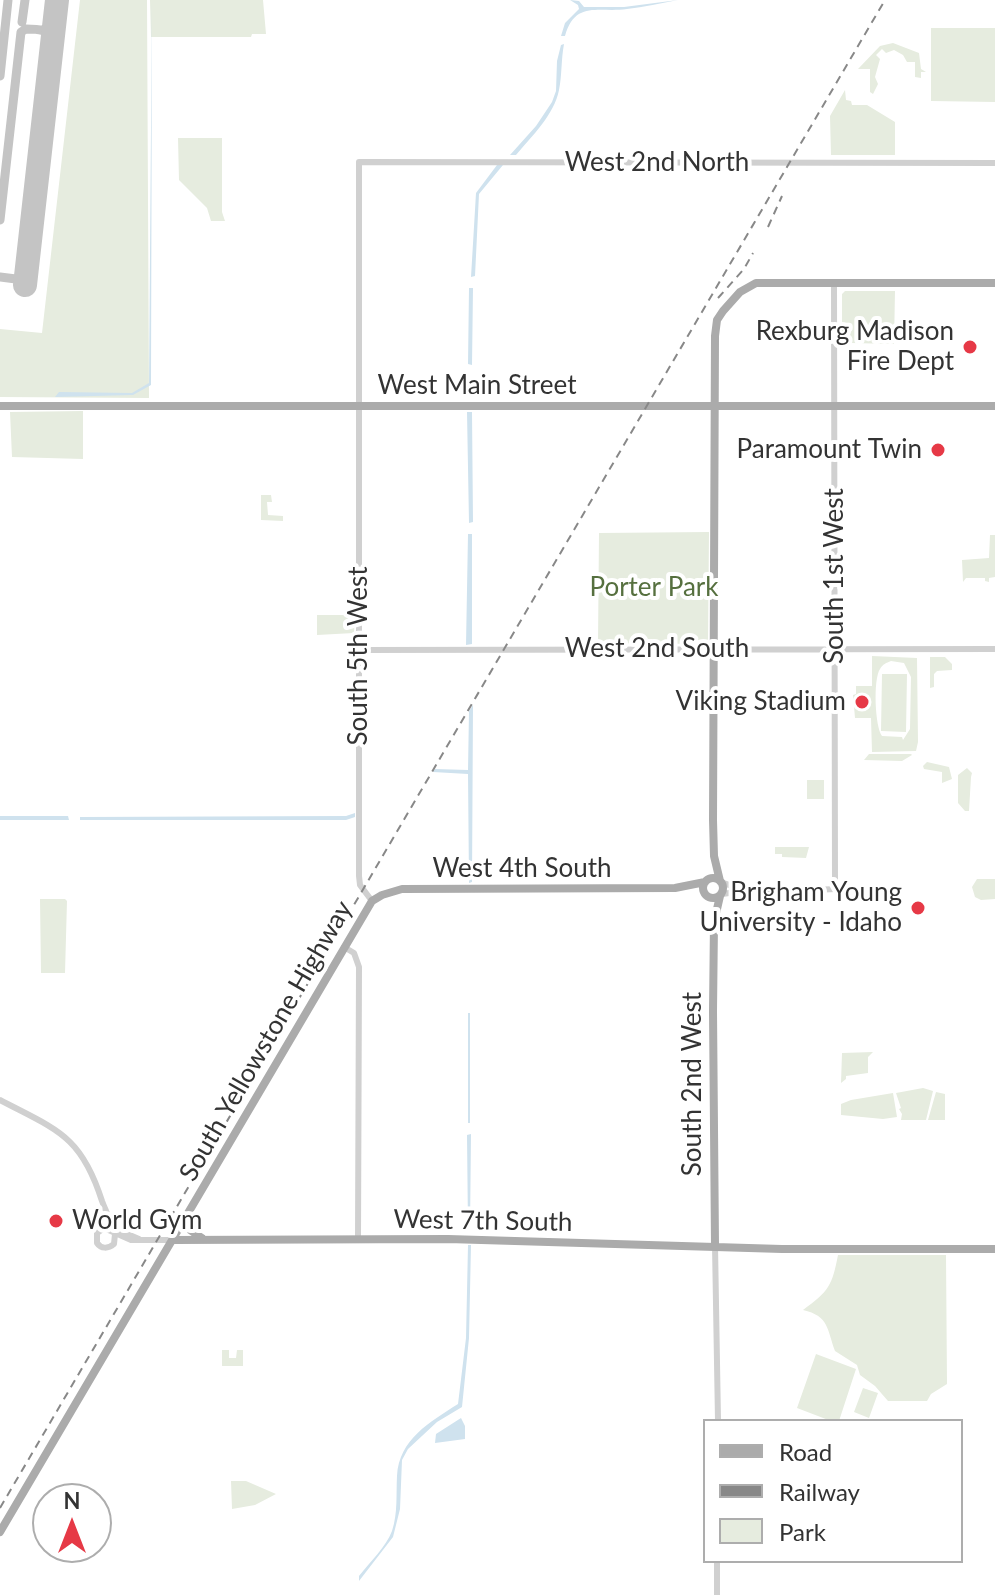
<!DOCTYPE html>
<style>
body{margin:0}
#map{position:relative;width:995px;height:1595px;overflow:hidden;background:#fff;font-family:Lato,sans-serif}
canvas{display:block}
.legend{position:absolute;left:703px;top:1419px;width:260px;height:144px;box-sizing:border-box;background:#fff;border:2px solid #adadad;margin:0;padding:10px 14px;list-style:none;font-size:24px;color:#333}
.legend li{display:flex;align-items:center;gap:16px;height:40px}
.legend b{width:40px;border:2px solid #adadad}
.north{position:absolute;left:32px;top:1483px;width:80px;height:80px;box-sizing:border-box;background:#fff;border:2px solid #adadad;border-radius:50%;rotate:0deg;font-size:22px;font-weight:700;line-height:32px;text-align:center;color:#333}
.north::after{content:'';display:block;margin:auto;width:28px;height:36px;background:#e63946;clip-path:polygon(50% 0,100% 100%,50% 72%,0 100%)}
</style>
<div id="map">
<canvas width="995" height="1595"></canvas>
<ul class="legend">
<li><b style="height:10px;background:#ababab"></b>Road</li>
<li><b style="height:10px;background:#888"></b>Railway</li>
<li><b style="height:22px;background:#e6ecdf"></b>Park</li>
</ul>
<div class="north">N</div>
</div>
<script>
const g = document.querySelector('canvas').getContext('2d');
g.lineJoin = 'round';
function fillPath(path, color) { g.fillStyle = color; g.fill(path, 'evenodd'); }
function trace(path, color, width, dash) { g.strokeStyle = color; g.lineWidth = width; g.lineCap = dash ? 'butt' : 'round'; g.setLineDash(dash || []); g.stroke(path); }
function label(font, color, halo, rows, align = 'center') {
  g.font = font + ' Lato,sans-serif'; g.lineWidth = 8; g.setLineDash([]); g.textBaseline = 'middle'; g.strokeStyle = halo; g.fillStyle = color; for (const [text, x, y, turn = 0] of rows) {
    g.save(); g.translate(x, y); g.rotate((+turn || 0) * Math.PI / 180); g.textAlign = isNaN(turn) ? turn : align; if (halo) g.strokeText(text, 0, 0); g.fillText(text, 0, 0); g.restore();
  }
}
const green = new Path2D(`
 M80 0H147L149 398 0 397V329L42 333Z
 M150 0H263L266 34H252L251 37H151Z
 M931 28H995V102L931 101Z
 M893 43 919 53 921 69 926 72H921V78L915 77V62H907L903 55 894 50 886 53 882 49 876 55 880 59 875 77 878 84 873 94 870 92V69H858L880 46Z
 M845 90 846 100 851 101 852 105H867L895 122V155H831L830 116Z
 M178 138H222V212L225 221H211L207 208 179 180Z
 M845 291H895L894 344 851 343 842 334V294Z
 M83 411V459L12 457 10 412Z
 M261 495H271L272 502H267L268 515 283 516V521L261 520Z
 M709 532 708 644 598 643 599 533Z
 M990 535H995V577L989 578V582L985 581V578H966L963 582 962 560 989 558Z
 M317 615H355L354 633 317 635Z
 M872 656 917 658 918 742 916 751 872 752 871 718H855L853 695 856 694V686H872ZM891 661 904 663 911 677 910 729 903 740 902 737 882 736C875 727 873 679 880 669 883 664 886 663 891 661Z
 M930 657H945L952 664V670L937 671 934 674V687L930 688Z
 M882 674H907L906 732 881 731Z
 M869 754H911L912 755 902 761 864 760Z
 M927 762 949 767 952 779 942 783V772L924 769 923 766Z
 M967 768 972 773 971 777 969 811H965L958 803V775Z
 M807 780H824V799H807Z
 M775 847H809L806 858 782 857V854H775Z
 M977 879H995V899L981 900 975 897 972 887Z
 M40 899H65L67 901 65 973H41Z
 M873 1052 868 1057V1073L846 1076V1079L841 1083 842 1053Z
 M923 1088 933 1091 926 1120H901L902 1114 899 1109 901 1108 896 1093Z
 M936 1092 945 1094V1120H928Z
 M893 1093 897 1117 883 1119 841 1115V1104L851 1100Z
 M838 1255H946L947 1384 931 1394 927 1401H888L875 1386 860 1375 857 1365 835 1351C827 1329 829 1316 803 1310 829 1291 832 1286 838 1255Z
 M222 1350H229V1358H236L237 1350H243V1366H222Z
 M816 1354 856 1369 839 1421H831L797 1408Z
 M863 1388 878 1393 869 1418 854 1412Z
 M231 1481H246L276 1494 255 1505 232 1509Z`);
const water = new Path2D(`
 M152 0 151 385 133 395 55 397 59 392 132 393 149 383Z
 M570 0 579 1 584 7H624L678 0C661 3 644 7 627 9 599 13 575 0 565 36H561L565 23 579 9 578 5Z
 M564 44C561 60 562 75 559 90 554 115 532 136 516 155H510L536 126 552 102 556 91 557 61 561 45Z
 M497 165H503L479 194 475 276 471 277 476 193Z
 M469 288H473L472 365 468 364Z
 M467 412H472L473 522 469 523Z
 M468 534H472V644L466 645Z
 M473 705 472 882 469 883 468 774 433 772 435 769 468 770 469 711Z
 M355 813V817L346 820H80V817L346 816Z
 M0 816H68L69 820H0Z
 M468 1013H470V1123H468Z
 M471 1134 470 1229H468L467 1135Z
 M468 1245H471L469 1338 462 1407 437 1422 408 1449 402 1460 400 1509 393 1537 359 1581V1576C370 1562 386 1547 392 1531 398 1513 396 1494 397 1476 399 1439 430 1422 458 1404L466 1338Z
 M461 1418 465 1426V1439L435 1443 436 1434Z`);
const taxiway = new Path2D(`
 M22 22 25 0
 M42 30 51 27 55 19
 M0 76 8 0
 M0 220 21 32 26 29C38 29 49 29 52 42
 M0 277 16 279 26 271`);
const runway = new Path2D(`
 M25 285 57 0`);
const minor = new Path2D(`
 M359 650 995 649
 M721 882C745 893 807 890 835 889L834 283
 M722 894 751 890
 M372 901 360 885 359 876V162L995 163
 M344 947 354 953 359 967 358 1239
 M0 1100C57 1130 81 1135 102 1201 106 1212 111 1220 112 1231
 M112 1223 118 1230 139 1239
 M115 1234 114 1244C108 1249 101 1249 97 1243V1233L104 1228 131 1240H173
 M715 1245 718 1421
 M717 1595V1561`);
const major = new Path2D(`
 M0 406H995
 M703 888a10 10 0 1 1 20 0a10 10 0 1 1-20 0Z
 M720 881 714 856 713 820 715 336 717 320 723 311 740 292 756 283H995
 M189 1215 190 1230 202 1238
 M173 1240 448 1239 782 1249H995
 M715 1245 713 1011 714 922 720 896
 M0 1532 372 901 382 895 402 889 675 888 705 882`);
const rail = new Path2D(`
 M768 227 782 196
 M718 298 744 269 753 253
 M0 1508 885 0`);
const markers = [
 [970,347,8,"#e63946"],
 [938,450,8,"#e63946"],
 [862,702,8,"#e63946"],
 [918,908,8,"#e63946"],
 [56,1221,8,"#e63946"]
];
const streetNames = [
 ["West 2nd North",657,163],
 ["West Main Street",477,386],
 ["South 1st West",835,576,-90],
 ["West 2nd South",657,649],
 ["South 5th West",359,656,-90],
 ["West 4th South",522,869],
 ["South Yellowstone Highway",266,1041,-60],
 ["South 2nd West",693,1084,-90],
 ["West 7th South",483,1221,1]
];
const poiNames = [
 ["Rexburg Madison",954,332],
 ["Fire Dept",954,362],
 ["Paramount Twin",922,450],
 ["Viking Stadium",846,702],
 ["Brigham Young",902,893],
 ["University - Idaho",902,923],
 ["World Gym",72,1221,"left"]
];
const parkNames = [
 ["Porter Park",654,588]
];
fillPath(green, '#e6ecdf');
fillPath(water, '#cfe2ee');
trace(taxiway, '#c4c4c4', 9);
trace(runway, '#c4c4c4', 24);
trace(minor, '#d0d0d0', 6);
trace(major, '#ababab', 8);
trace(rail, '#888', 2, [8, 6]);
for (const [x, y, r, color] of markers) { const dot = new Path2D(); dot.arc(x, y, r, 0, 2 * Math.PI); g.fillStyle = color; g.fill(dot); trace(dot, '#fff', 3); }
label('26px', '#333', '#fff', streetNames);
label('26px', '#333', '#fff', poiNames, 'right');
label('26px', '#56703f', '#fff', parkNames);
</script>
